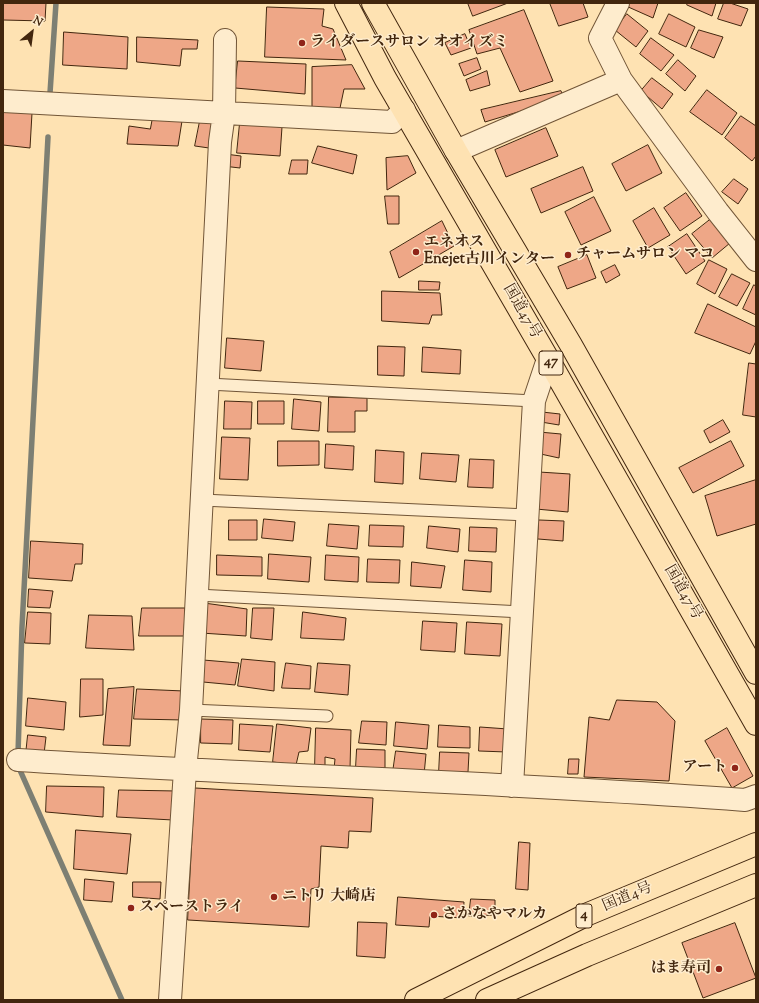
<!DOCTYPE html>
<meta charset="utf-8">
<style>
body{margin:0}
#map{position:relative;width:759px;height:1003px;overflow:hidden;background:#fee2b2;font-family:"Sorts Mill Goudy",serif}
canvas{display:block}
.frame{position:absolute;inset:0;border:4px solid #42260e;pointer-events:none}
.north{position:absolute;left:12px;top:12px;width:40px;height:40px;-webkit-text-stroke:3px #feeccd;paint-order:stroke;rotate:29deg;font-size:11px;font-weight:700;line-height:16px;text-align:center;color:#42260e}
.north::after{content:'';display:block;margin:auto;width:14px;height:18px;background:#42260e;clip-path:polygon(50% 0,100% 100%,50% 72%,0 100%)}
</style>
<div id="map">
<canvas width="759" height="1003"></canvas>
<div class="frame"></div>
<div class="north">N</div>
</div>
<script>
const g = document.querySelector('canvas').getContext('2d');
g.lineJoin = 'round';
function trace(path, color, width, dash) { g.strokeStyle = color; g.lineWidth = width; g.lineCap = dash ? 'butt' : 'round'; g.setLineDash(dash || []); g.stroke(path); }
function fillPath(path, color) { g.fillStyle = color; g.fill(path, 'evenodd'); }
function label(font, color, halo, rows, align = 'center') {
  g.font = font + ' "Sorts Mill Goudy","Noto Serif JP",serif'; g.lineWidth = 3; g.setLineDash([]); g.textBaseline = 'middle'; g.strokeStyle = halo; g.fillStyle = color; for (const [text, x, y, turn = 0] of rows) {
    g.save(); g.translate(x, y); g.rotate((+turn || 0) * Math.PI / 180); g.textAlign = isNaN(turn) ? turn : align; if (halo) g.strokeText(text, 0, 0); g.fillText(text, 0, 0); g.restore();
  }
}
const stream = new Path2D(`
 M50 93 56 3
 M18 754 22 627 48 137
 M19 768 122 1000`);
const building = new Path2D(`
 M3 3H46L45 21 3 20Z
 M468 3H508L473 16Z
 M550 3H583L588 17 559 26Z
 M627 3H658L653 18 626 6Z
 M688 3H716L712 16 687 5Z
 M724 3H730L748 9 741 26 718 19Z
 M267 7 324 9 322 26 333 29 346 60 265 57Z
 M524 10 553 81 520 92 500 48 477 54 469 30Z
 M627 14 648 31 636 47 615 30Z
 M669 14 695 27 686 47 659 34Z
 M699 30 723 37 714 58 691 48Z
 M64 32 128 37 127 69 63 65Z
 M465 34 471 48 451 55 445 43Z
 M137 37 198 40 197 49H182L180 66 137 62Z
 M651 38 674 55 661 71 640 54Z
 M477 58 481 69 464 76 459 64Z
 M678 60 696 76 685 91 666 74Z
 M238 61 306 64 305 94 235 88Z
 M352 65 365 89H344L340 108 312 107V67Z
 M487 71 490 85 470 91 466 80Z
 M652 78 673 94 662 109 641 91Z
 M707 90 737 113 722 135 690 112Z
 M561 91 564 98 485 122 481 110Z
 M3 112 32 113 30 148 3 145Z
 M741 116 756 126V156L752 161 725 138Z
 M153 117 182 121 178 146 127 144 129 126 150 129Z
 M200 121 217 122 216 149 195 146Z
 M240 123 282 127 280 156 237 153Z
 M546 128 558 156 506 177 495 150Z
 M648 145 662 173 626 191 612 164Z
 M318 146 357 155 353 174 312 163Z
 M225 154 241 156 240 168 223 166Z
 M408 156 416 173 387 190 386 158Z
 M292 160H308L307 174H289Z
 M583 167 593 191 541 213 531 189Z
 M734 179 748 189 738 204 722 192Z
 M686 193 702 216 680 231 664 208Z
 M385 196H399V224H388Z
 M594 197 611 231 581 245 565 212Z
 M654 208 670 235 648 248 633 221Z
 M711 219 730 243 712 258 692 234Z
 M442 221 454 246 399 278 390 252Z
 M687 234 705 261 686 274 668 247Z
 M587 255 596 278 567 289 558 267Z
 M709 260 727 269 715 294 697 284Z
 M615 265 620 275 606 283 601 272Z
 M732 274 750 283 737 306 719 297Z
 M419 281 440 282 439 290H419Z
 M754 285 756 286V315L743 309Z
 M382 291 440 293 442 315H432L429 324 382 321Z
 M708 304 756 327V341L750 354 695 333Z
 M227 338 264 341 261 371 225 368Z
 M378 346 405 347 404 376 378 375Z
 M423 347 461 350 460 374 422 372Z
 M749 363 756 364V417L743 415Z
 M329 397 367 398V411H355V432H328Z
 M294 399 321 402 319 431 292 429Z
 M225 401 252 402 251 429H224Z
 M258 401H284V424H258Z
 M542 412 560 414 559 425 541 422Z
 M723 420 730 432 710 443 704 431Z
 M539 432 561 434 559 458 536 453Z
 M222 437 250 438 248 480 220 479Z
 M278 441H319V465L278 466Z
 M731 441 744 466 693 493 679 468Z
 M326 444 354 446 353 470 325 468Z
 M376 450 404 452 403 484 375 482Z
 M422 453 459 455 456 482 420 479Z
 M470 459 494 460 493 488 468 487Z
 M539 472 570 474 568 512 536 509Z
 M756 480V524L717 536 705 496Z
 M264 519 295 522 293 541 262 538Z
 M229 520H257V540H229Z
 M539 520 564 521 563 541 538 539Z
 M329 524 359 526 357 549 327 546Z
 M370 525 404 526 403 547 369 546Z
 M429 526 460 529 458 552 427 548Z
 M470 527 497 528 496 552 469 551Z
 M31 541 83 544 82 564H75L72 581 29 578Z
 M269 554 311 557 309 582 268 579Z
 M217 555 262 557V576L217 575Z
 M326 555 359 557 358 582 325 580Z
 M368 559 400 560 399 583 367 582Z
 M465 560 492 562 491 592 463 590Z
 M412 562 445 566 441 588 411 586Z
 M29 589 53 591 50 608 28 607Z
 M204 603 247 609 246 636 201 633Z
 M142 608H185L184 636H139Z
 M253 608H274L272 640 251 638Z
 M28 612 51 613 50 644 25 643Z
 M303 612 346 618 344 640 301 638Z
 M89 615 132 616 134 650 86 648Z
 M423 621 457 623 455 652 421 650Z
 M467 622 502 624 500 656 465 654Z
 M242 659 275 662 274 691 238 686Z
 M203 660 239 663 235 685 203 682Z
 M286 663 311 666 310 689 282 688Z
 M318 663 350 665 348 695 315 692Z
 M81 679H103V715L80 717Z
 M134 687 130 746 103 745 108 689Z
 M137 689 184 691V720L134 719Z
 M28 698 66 702 64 730 26 726Z
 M617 700 657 702 675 721 669 781 584 777 589 717 609 720Z
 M201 719 233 720 232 744 201 743Z
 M362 721 387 722 386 745 359 743Z
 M396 722 429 725 427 749 394 746Z
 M240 724 273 726 270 752 239 750Z
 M277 724 311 728 308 751 299 752 296 765 273 762Z
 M439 725 470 727V748L438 747Z
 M480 727 508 729 507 752 479 751Z
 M316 728 351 730 350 769H334L335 759 325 757V768L315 767Z
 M727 728 753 776 732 788 705 741Z
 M28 735 46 737 44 754H26Z
 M357 749 385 750V768L356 767Z
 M396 751 426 754 424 775 393 772Z
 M440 752 469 753 468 772 439 773Z
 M569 759H579L578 774H568Z
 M47 786 104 787 103 817 46 812Z
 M195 788 373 798 371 832 349 831 348 848 321 846 319 887 311 889 309 927 188 920Z
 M119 790 177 791 173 820 117 817Z
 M76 830 131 834 127 874 74 869Z
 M519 842 530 843 528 890 516 889Z
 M85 879 114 882 112 902 84 900Z
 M133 882H161L160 899 133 897Z
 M398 897 464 902 463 918 430 916 429 927 396 925Z
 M471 899 495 900V915L469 916Z
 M358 922 387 923 385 958 357 956Z
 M735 923 756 978 703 998 682 943Z`);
const service = new Path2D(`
 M208 384 534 401
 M202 500 527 515
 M197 595 522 612
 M191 710 327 716`);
const minor = new Path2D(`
 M618 3 600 38 621 80 718 212 756 260
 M3 101 392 122 404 110
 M456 151 621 80
 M18 760C260 775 503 782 745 800L756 796
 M512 786 534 401 548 359
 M170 1000 185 770 191 710 220 142 224 113 225 40`);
const trunk = new Path2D(`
 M346 3 385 78 548 359 756 724
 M373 3 456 151 571 345 756 673
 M416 1000 588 914 756 844
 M487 1000 587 955 756 885`);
const markers = [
 [302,43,4,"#8f2418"],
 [416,252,4,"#8f2418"],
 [568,255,4,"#8f2418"],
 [735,768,4,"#8f2418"],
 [274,897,4,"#8f2418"],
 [131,908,4,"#8f2418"],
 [434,915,4,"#8f2418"],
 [719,969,4,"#8f2418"]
];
const shields = [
 [551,363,24],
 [584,916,16]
];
const shieldNames = [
 ["47",551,363],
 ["4",584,916]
];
const poiNames = [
 ["ライダースサロン オオイズミ",310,43],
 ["エネオス",424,243],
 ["Enejet古川インター",424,260],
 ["チャームサロン マコ",576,255],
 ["アート",727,768,"right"],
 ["ニトリ 大崎店",282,897],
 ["スペーストライ",139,908],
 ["さかなやマルカ",442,915],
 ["はま寿司",711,969,"right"]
];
const streetNames = [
 ["国道47号",521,312,60],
 ["国道47号",682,593,60],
 ["国道4号",628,898,-23]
];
trace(stream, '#7d7f73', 5.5);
fillPath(building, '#eea787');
trace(building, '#42260e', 1);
trace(service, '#715537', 13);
trace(minor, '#715537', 24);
trace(trunk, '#42260e', 24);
trace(service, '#feeccd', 11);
trace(minor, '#feeccd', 22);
trace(trunk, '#fee2b2', 22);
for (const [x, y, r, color] of markers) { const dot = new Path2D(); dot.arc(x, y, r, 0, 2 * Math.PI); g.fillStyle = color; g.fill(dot); trace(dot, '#feeccd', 1.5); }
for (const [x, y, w] of shields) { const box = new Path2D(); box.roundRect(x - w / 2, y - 12, w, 24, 3); g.fillStyle = '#feeccd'; g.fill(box); trace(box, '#42260e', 1); }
label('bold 14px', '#42260e', null, shieldNames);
label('bold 15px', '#42260e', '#feeccd', poiNames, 'left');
label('15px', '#42260e', '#feeccd', streetNames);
</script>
